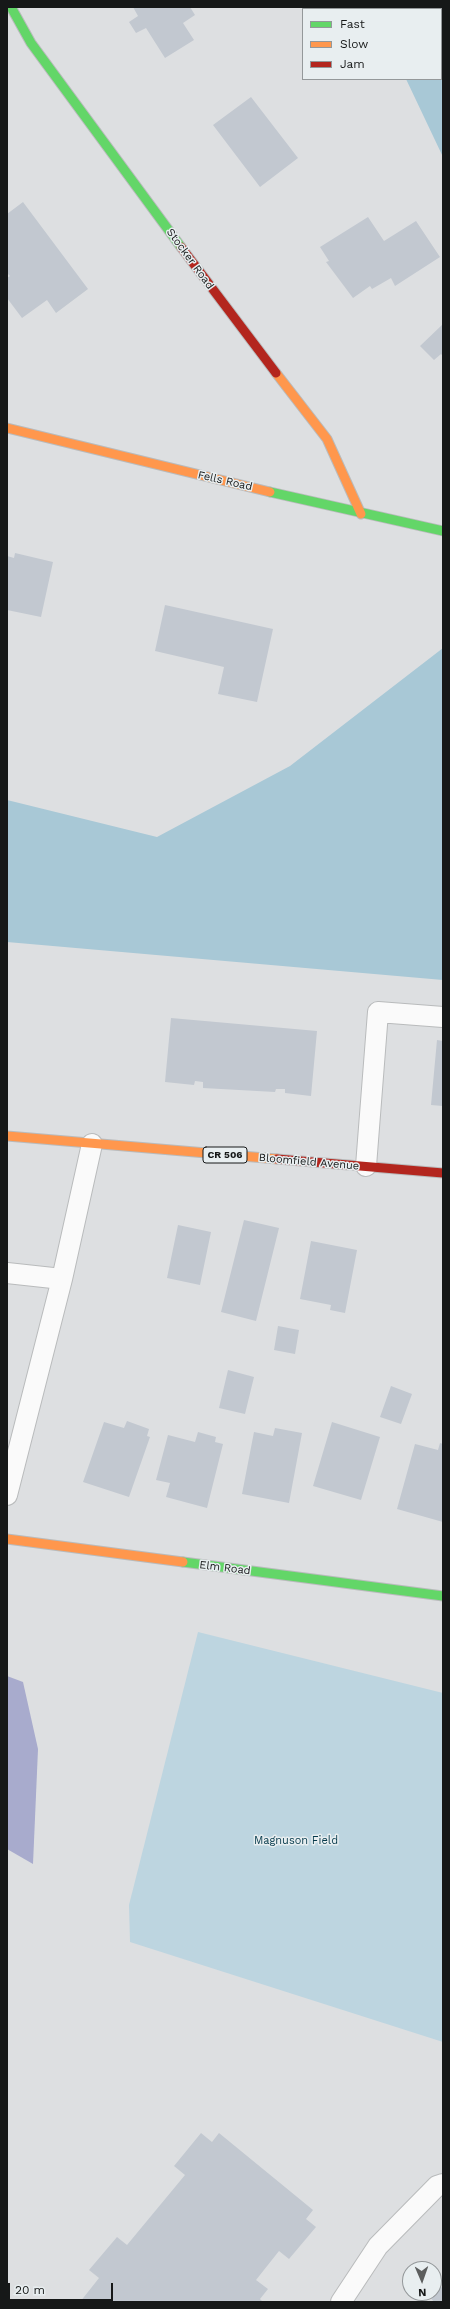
<!DOCTYPE html>
<style>
body{margin:0}
#map{position:relative;width:450px;height:2309px;overflow:hidden;background:#dddfe1;font-family:"Work Sans",sans-serif}
canvas{display:block}
.frame{position:absolute;inset:0;border:8px solid #161818;pointer-events:none}
.legend{position:absolute;left:302px;top:8px;width:140px;height:72px;box-sizing:border-box;background:#e8eef0;border:1px solid #94989a;margin:0;padding:5px 7px;list-style:none;font-size:12px;color:#161818}
.legend li{display:flex;align-items:center;gap:8px;height:20px}
.legend b{width:20px;border:1px solid #94989a}
.north{position:absolute;left:402px;top:2261px;width:40px;height:40px;box-sizing:border-box;background:#e8eef0;border:1px solid #94989a;border-radius:50%;rotate:178deg;font-size:11px;font-weight:700;line-height:16px;text-align:center;color:#161818}
.north::after{content:'';display:block;margin:auto;width:14px;height:18px;background:#5c5e5e;clip-path:polygon(50% 0,100% 100%,50% 72%,0 100%)}
.scale{position:absolute;left:8px;top:2283px;width:105px;height:18px;box-sizing:border-box;border:2px solid #161818;border-top:0;padding-left:5px;font-size:12px;line-height:14px;white-space:nowrap;color:#161818;-webkit-text-stroke:3px #e8eef0;paint-order:stroke}
</style>
<div id="map">
<canvas width="450" height="2309"></canvas>
<div class="frame"></div>
<ul class="legend">
<li><b style="height:5px;background:#63d668"></b>Fast</li>
<li><b style="height:5px;background:#ff974d"></b>Slow</li>
<li><b style="height:5px;background:#b3261e"></b>Jam</li>
</ul>
<div class="north">N</div>
<div class="scale">20 m</div>
</div>
<script>
const g = document.querySelector('canvas').getContext('2d');
g.lineJoin = 'round';
function fillPath(path, color) { g.fillStyle = color; g.fill(path, 'evenodd'); }
function trace(path, color, width, dash) { g.strokeStyle = color; g.lineWidth = width; g.lineCap = dash ? 'butt' : 'round'; g.setLineDash(dash || []); g.stroke(path); }
function label(font, color, halo, rows, align = 'center') {
  g.font = font + ' "Work Sans",sans-serif'; g.lineWidth = 3; g.setLineDash([]); g.textBaseline = 'middle'; g.strokeStyle = halo; g.fillStyle = color; for (const [text, x, y, turn = 0] of rows) {
    g.save(); g.translate(x, y); g.rotate((+turn || 0) * Math.PI / 180); g.textAlign = isNaN(turn) ? turn : align; if (halo) g.strokeText(text, 0, 0); g.fillText(text, 0, 0); g.restore();
  }
}
const green = new Path2D(`
 M198 1632 443 1693V2042L130 1942 129 1905Z`);
const forest = new Path2D(`
 M373 7H443V157L406 79H441V9H374Z
 M443 648V980L7 942V800L157 837 290 766Z`);
const water = new Path2D(`
 M7 1676 23 1682 38 1749 33 1864 7 1849Z`);
const building = new Path2D(`
 M133 7H190L195 15 183 23 194 40 165 58 146 28 136 33 129 22 138 16Z
 M251 97 298 158 260 187 213 125Z
 M23 202 88 289 56 313 47 300 22 318 7 298V278L10 276 7 273V214Z
 M368 217 384 241 416 221 440 257 395 286 391 278 372 289 370 286 353 298 326 262 329 261 320 247Z
 M443 324V356L441 354 434 360 420 346Z
 M15 553 53 562 41 617 7 610V556L14 558Z
 M165 605 273 629 257 702 218 694 224 667 155 651Z
 M171 1018 317 1031 311 1096 285 1093V1089H276L275 1092 203 1088V1082L195 1081 194 1085 165 1082Z
 M437 1040 443 1041V1106L431 1105Z
 M244 1220 279 1228 256 1321 221 1312Z
 M178 1225 211 1232 200 1285 167 1278Z
 M311 1241 357 1250 345 1313 330 1310 331 1305 300 1299Z
 M278 1326 299 1330 295 1354 274 1350Z
 M228 1370 254 1377 245 1414 219 1408Z
 M391 1386 412 1394 401 1424 380 1417Z
 M127 1421 149 1429 147 1436 150 1437 129 1497 83 1482 104 1422 124 1428Z
 M332 1422 380 1437 361 1500 313 1486Z
 M275 1428 302 1433 289 1503 242 1494 254 1432 273 1436Z
 M198 1432 216 1437 215 1442 223 1444 207 1508 166 1497 170 1483 156 1480 168 1435 195 1442Z
 M440 1443 443 1444V1522L397 1509 415 1444 438 1450Z
 M201 2133 212 2142 219 2133 313 2210 306 2219 316 2227 289 2259 279 2251 256 2280 268 2289 260 2299 263 2302H80L99 2278 89 2270 117 2237 127 2245 185 2175 174 2166Z
 M443 2286V2302H434L430 2297Z`);
const lane = new Path2D(`
 M366 1166 378 1012 443 1017
 M7 1273 62 1279
 M7 1495 62 1279 92 1144
 M341 2302 378 2246 437 2186 443 2184`);
const fast = new Path2D(`
 M11 7 31 43 181 247
 M270 492 443 531
 M183 1562 443 1596`);
const slow = new Path2D(`
 M276 373 327 439 361 514
 M7 428 270 492
 M7 1136 277 1159
 M7 1539 183 1562`);
const jam = new Path2D(`
 M181 247 276 373
 M277 1159 443 1173`);
const shields = [
 [225,1155,44]
];
const shieldNames = [
 ["CR 506",225,1155]
];
const streetNames = [
 ["Stocker Road",190,259,54],
 ["Fells Road",225,481,13],
 ["Bloomfield Avenue",309,1162,5],
 ["Elm Road",225,1568,7]
];
const parkNames = [
 ["Magnuson Field",296,1841]
];
fillPath(green, '#bdd5e0');
fillPath(forest, '#a8c8d6');
fillPath(water, '#a8abcd');
fillPath(building, '#c2c8d0');
trace(lane, '#b9bbbc', 22);
trace(fast, '#b9bbbc', 11);
trace(slow, '#b9bbbc', 11);
trace(jam, '#b9bbbc', 11);
trace(lane, '#fafafa', 20);
trace(fast, '#63d668', 9);
trace(slow, '#ff974d', 9);
trace(jam, '#b3261e', 9);
for (const [x, y, w] of shields) { const box = new Path2D(); box.roundRect(x - w / 2, y - 8, w, 16, 3); g.fillStyle = '#e8eef0'; g.fill(box); trace(box, '#161818', 1); }
label('bold 10px', '#161818', null, shieldNames);
label('11px', '#161818', '#e8eef0', streetNames);
label('11px', '#05394b', '#e8eef0', parkNames);
</script>
